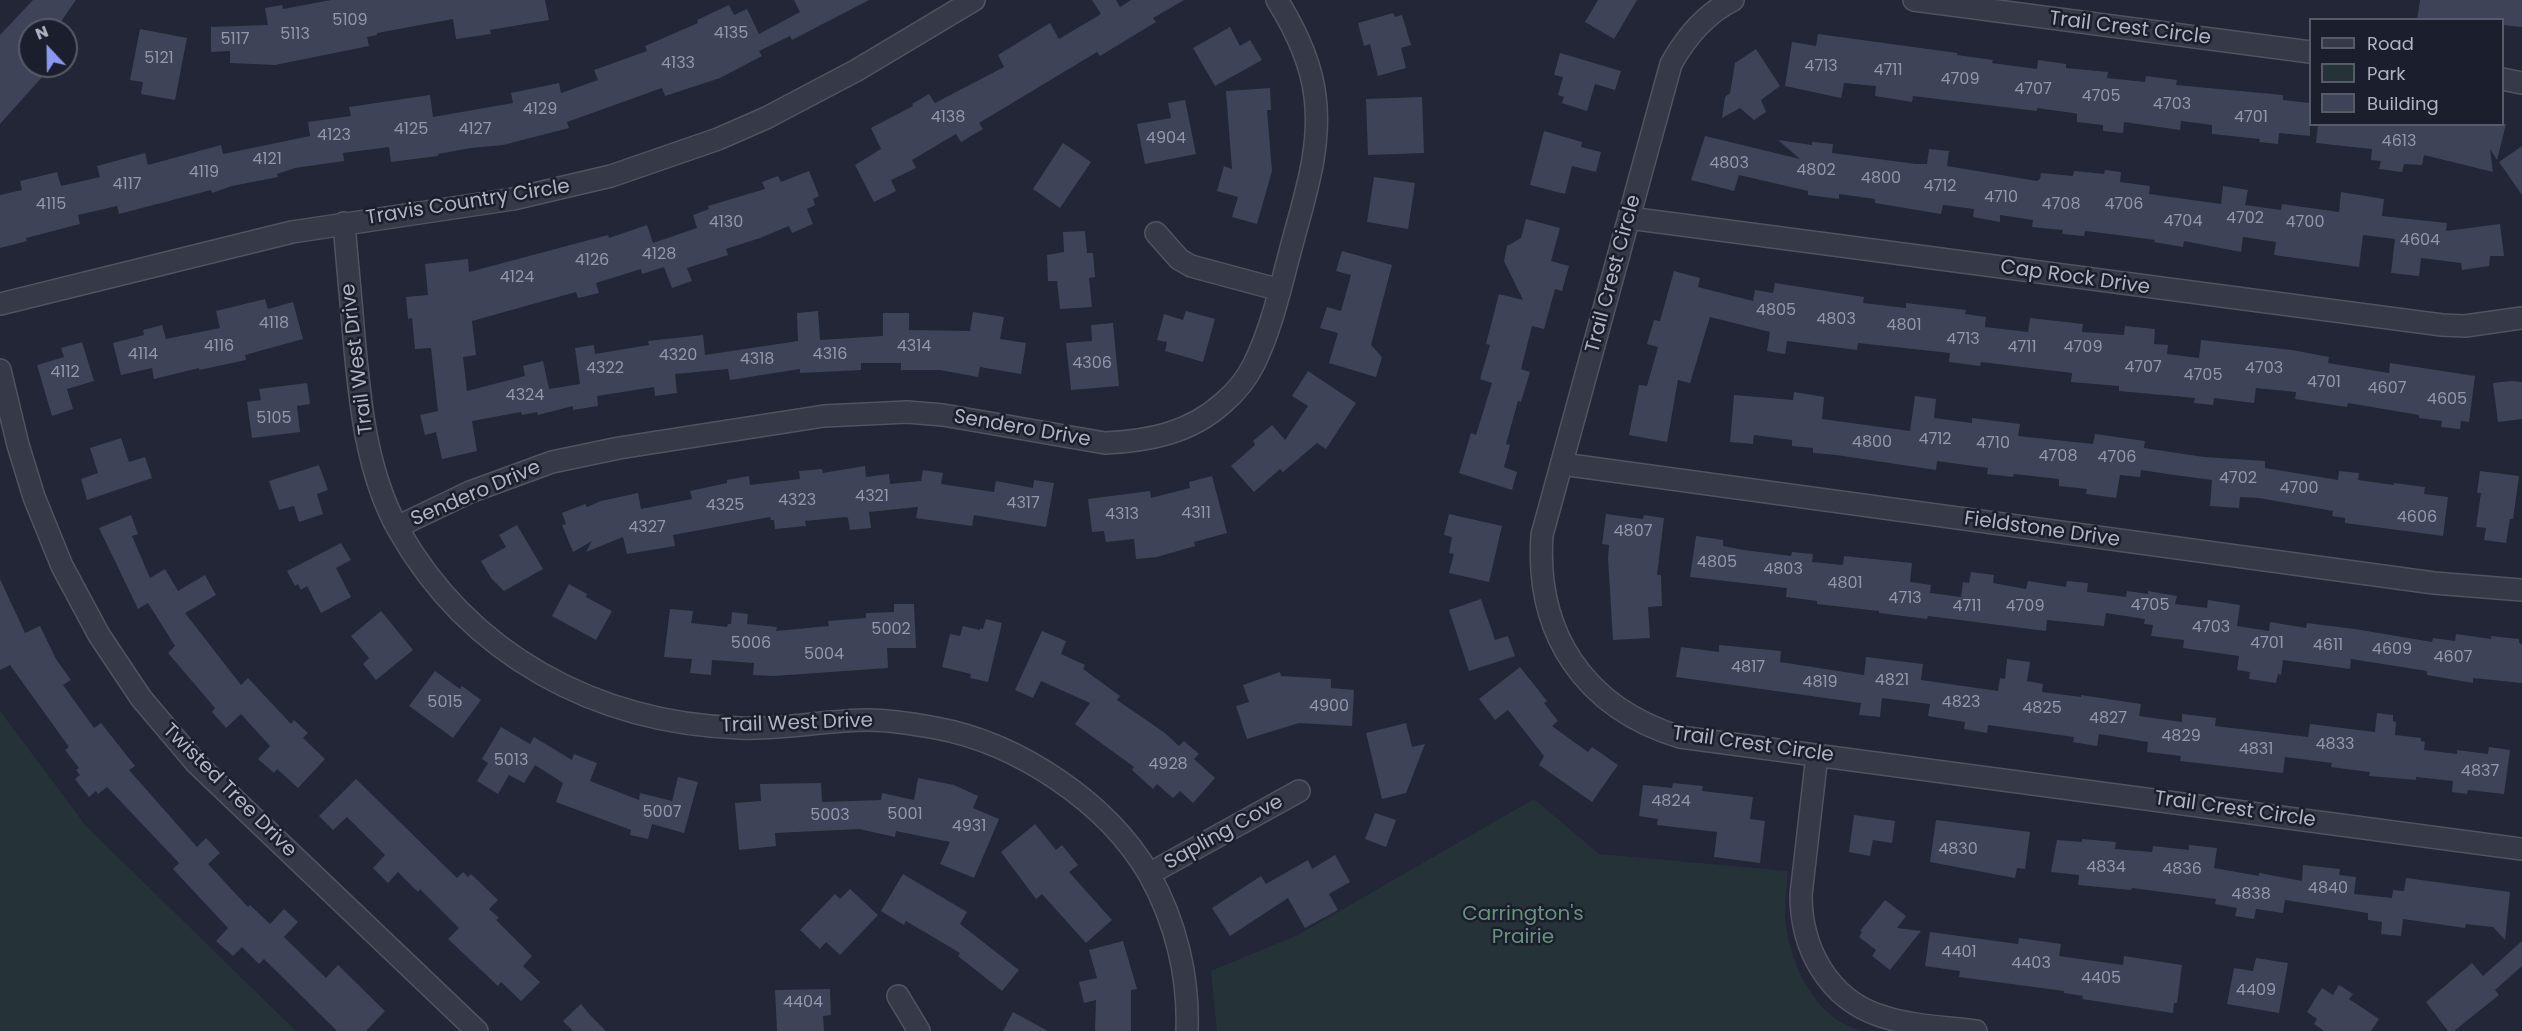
<!DOCTYPE html>
<style>
body{margin:0}
#map{position:relative;width:2522px;height:1031px;overflow:hidden;background:#222637;font-family:Poppins,sans-serif}
canvas{display:block}
.legend{position:absolute;left:2309px;top:18px;width:195px;height:108px;box-sizing:border-box;background:#1b1e2c;border:2px solid #575a69;margin:0;padding:8px 10px;list-style:none;font-size:18px;color:#b0b3c4}
.legend li{display:flex;align-items:center;gap:12px;height:30px}
.legend b{width:30px;border:2px solid #575a69}
.north{position:absolute;left:18px;top:18px;width:60px;height:60px;box-sizing:border-box;background:#1b1e2c;border:2px solid #575a69;border-radius:50%;rotate:338deg;font-size:16px;font-weight:700;line-height:24px;text-align:center;color:#b0b3c4}
.north::after{content:'';display:block;margin:auto;width:21px;height:27px;background:#8998f0;clip-path:polygon(50% 0,100% 100%,50% 72%,0 100%)}
</style>
<div id="map">
<canvas width="2522" height="1031"></canvas>
<ul class="legend">
<li><b style="height:8px;background:#363948"></b>Road</li>
<li><b style="height:16px;background:#253339"></b>Park</li>
<li><b style="height:16px;background:#3f4357"></b>Building</li>
</ul>
<div class="north">N</div>
</div>
<script>
const g = document.querySelector('canvas').getContext('2d');
g.lineJoin = 'round';
function fillPath(path, color) { g.fillStyle = color; g.fill(path, 'evenodd'); }
function trace(path, color, width, dash) { g.strokeStyle = color; g.lineWidth = width; g.lineCap = dash ? 'butt' : 'round'; g.setLineDash(dash || []); g.stroke(path); }
function label(font, color, halo, rows, align = 'center') {
  g.font = font + ' Poppins,sans-serif'; g.lineWidth = 5; g.setLineDash([]); g.textBaseline = 'middle'; g.strokeStyle = halo; g.fillStyle = color; for (const [text, x, y, turn = 0] of rows) {
    g.save(); g.translate(x, y); g.rotate((+turn || 0) * Math.PI / 180); g.textAlign = isNaN(turn) ? turn : align; if (halo) g.strokeText(text, 0, 0); g.fillText(text, 0, 0); g.restore();
  }
}
const green = new Path2D(`
 M0 711 86 826 296 1031H0Z
 M1534 799 1599 854 1788 871C1787 885 1785 899 1785 913 1786 951 1807 1001 1840 1022 1847 1026 1855 1028 1862 1031H1217L1211 971 1298 935Z`);
const building = new Path2D(`
 M33 0H76L55 30H30V66H52L0 124V35Z
 M331 0H545L549 20 490 30 491 34 456 39 453 19 377 33V35L367 37 369 46 275 65 230 63V51L211 52V27L268 25 265 8 282 5 283 9Z
 M794 0H869L792 40 790 36 759 51 762 56 720 78 665 96 662 88 567 122 569 128 503 145 471 148 438 154V156L391 162 389 147 343 153 344 161 295 168 277 174 278 177 232 186 212 193 211 190 119 214 117 206 78 215 80 224 26 238 27 241 0 248V195L22 190 20 181 57 172 61 186 100 177 97 166 145 153 148 165 221 145 223 154 310 136 308 122 351 116 349 107 430 95 433 117 513 103 511 93 559 83 561 93 598 80 594 70 647 51 645 46 698 23 697 20 729 5 734 15 747 9 759 34 800 12Z
 M1092 0H1116L1120 7 1131 0H1184L1153 18 1156 22 1100 56 1097 52 979 123 983 129 961 142 956 134 912 160 916 168 891 180 896 191 874 202 855 165 881 149 871 128 913 106 912 104 929 94 935 103 1004 67 998 55 1050 23 1059 39 1101 14Z
 M1598 0H1637L1614 39 1585 22Z
 M2420 0H2522V27L2502 25V20H2417Z
 M1393 13 1395 17 1402 15 1411 45 1401 48 1406 68 1378 76 1370 44 1364 46 1358 23Z
 M1230 27 1240 46 1250 40 1262 60 1215 86 1193 48Z
 M140 29 187 38 175 100 141 94 143 82 130 80Z
 M1818 34 1957 53V55L1993 60 1992 63 2037 69 2038 60 2066 64V68L2108 72 2107 78 2145 82 2146 76 2177 80 2176 85 2283 95V100L2310 103V136L2279 133 2278 144 2259 142 2260 139 2212 134V125L2181 121 2180 130 2124 122 2123 133 2103 131V125L2077 122V114L2073 113 2037 108V111L1913 96 1912 102 1875 96 1876 86 1844 83 1841 98 1785 86 1792 42 1816 46Z
 M1756 49 1780 86 1761 100 1766 112 1754 120 1740 108 1722 118 1725 97 1730 93 1735 63Z
 M1560 53 1621 71 1615 90 1595 84 1587 111 1562 103 1564 97 1558 95 1563 77 1554 75Z
 M1270 88 1271 110H1267L1272 171 1257 224 1232 217 1238 197 1217 191 1224 166 1232 169 1226 91Z
 M1422 97 1424 153 1368 155 1366 99Z
 M1185 100 1196 154 1145 164 1137 124 1171 118 1168 103Z
 M2318 124H2506L2497 160 2490 149 2493 172 2424 155 2422 165 2404 164 2402 172 2379 169 2381 161 2371 160 2372 149 2316 143Z
 M1544 131 1582 142 1581 147 1601 152 1596 172 1572 166 1565 194 1530 185Z
 M1705 136 1800 159 1778 140 1812 145V142L1833 144 1832 153 1916 164H1927L1929 149 1949 151 1947 166 2037 181 2040 179 2041 173 2073 176 2074 171 2104 174 2105 170 2121 172 2120 182 2150 186 2149 194 2221 204 2223 186 2248 190 2245 205 2281 210 2282 204 2339 212 2341 192 2384 199 2382 216 2447 223 2446 231 2500 224 2504 256H2490L2489 266 2462 270 2461 263 2421 258 2419 276 2391 273 2395 239 2363 235 2359 267 2274 255 2276 242 2243 237 2241 252 2184 241 2183 247 2154 242 2155 240 2118 235 2085 231 2084 236 2062 234 2063 230 2032 227 2033 220 2000 215V222L1973 217 1974 209 1943 205 1941 214 1875 203V199L1839 194V199L1808 195V191L1739 175 1734 191 1691 180Z
 M1063 143 1091 162 1060 208 1033 189Z
 M2522 146V195L2499 162Z
 M809 171 819 196 813 199 815 205 807 209 813 224 792 233 789 226 760 238 726 249 728 255 687 268 692 281 672 288 664 267 642 274 641 269 596 283 599 293 578 298 576 292 472 321 476 355 463 357 467 391 525 376 523 366 543 361 549 389 580 384 575 348 594 345 595 354 649 345 648 341 703 335 705 355 798 341 797 313 818 311 820 340 883 336V313H909V330L970 331 973 312 1004 317 1000 339 1026 343 1021 374 980 367 978 377 940 370H901V363H861V370L800 373V369L730 380 728 369 675 374 677 393 655 396 654 387 597 396 598 406 573 410V406L538 415 537 412 522 415 521 412 472 421 477 451 442 459 436 432 425 435 420 415 438 411 431 348 415 349 412 318 408 319 406 297 428 295 425 264 468 259 469 272 608 235 609 238 647 225 653 243 697 228 693 215 709 209 708 206 765 189 762 182 778 176 781 182Z
 M1374 177 1415 183 1408 229 1367 222Z
 M1526 219 1560 228 1551 261 1569 266 1562 291 1555 289 1544 329 1532 326 1521 369 1530 372 1521 402 1518 401 1506 444 1510 445 1504 467 1517 472 1512 490 1459 473 1471 433 1476 435 1492 383 1480 379 1490 345 1486 344 1499 294 1523 300 1504 261 1507 246 1521 238Z
 M1085 231 1087 253H1093L1095 277 1089 278 1092 307 1060 309 1057 281H1048L1047 255 1064 252 1063 232Z
 M1342 251 1392 265 1371 345 1382 357 1376 377 1329 363 1338 333 1320 328 1327 307 1341 311 1351 275 1336 271Z
 M1674 271 1700 278 1698 287 1753 301 1755 290 1773 293 1775 283 1864 297 1863 303 1906 308V303L1966 310 1965 314 1986 317 1985 327 2028 332 2030 318 2083 324 2082 332 2124 335 2125 326 2155 329 2154 344 2168 345 2167 354 2199 358 2201 340 2292 350 2329 357 2328 363 2389 373 2390 363 2475 376 2469 422 2461 421 2460 429 2441 427 2442 421 2419 418V415L2348 403 2347 407 2295 399 2296 392 2256 388 2254 403 2214 398 2213 405 2194 403 2195 398 2119 391V386L2071 382 2072 373 1981 362 1980 366 1949 362 1950 353 1858 343 1857 350 1787 341 1785 354 1767 351 1770 332 1710 317 1690 383 1678 380 1667 442 1629 435 1639 385 1647 386 1658 347 1647 344 1654 320 1660 321Z
 M265 299 268 309 293 302 303 339 245 355 246 360 199 370V368L154 379 152 368 121 375 113 343 144 335 143 330 162 325 166 339 220 328 216 311Z
 M1186 311 1215 319 1203 362 1165 351 1167 342 1157 340 1164 314 1183 320Z
 M1113 323 1119 386 1071 390 1066 343 1092 341 1091 325Z
 M82 342 94 381 67 389 73 409 52 416 37 365 64 357 61 348Z
 M1308 371 1356 403 1326 449 1317 443 1283 472 1280 469 1254 492 1231 466 1255 445 1253 441 1272 425 1285 440 1308 406 1292 396Z
 M2512 381 2522 382V419L2498 422 2493 383Z
 M307 383 310 404 297 406 300 432 252 438 247 402 261 400 259 389Z
 M1794 392 1824 397 1822 419 1910 431 1915 396 1936 399 1934 418 1972 423V418L2020 424 2018 436 2093 444 2095 434 2145 441 2144 448 2204 457 2265 461V468L2338 480 2339 471 2359 473 2358 480 2394 485V483L2425 487 2424 494 2448 497 2443 536 2345 523V518L2332 516 2333 511 2259 498 2240 497 2239 508 2210 506 2212 480 2174 475 2141 470 2140 477 2120 475 2116 498 2086 494 2087 489 2059 486V479L2014 474 2013 477 1987 474 1988 468 1937 461 1936 470 1836 455 1813 453V448L1792 446V440L1754 435 1753 444 1730 442 1734 395 1793 400Z
 M121 438 129 462 145 457 152 478 87 500 81 479 98 473 90 448Z
 M319 465 328 490 317 494 323 514 299 522 294 506 279 510 269 481Z
 M865 466 866 477 889 474 890 484 921 481 923 470 943 473 941 484 994 492 996 481 1033 488 1034 480 1054 483 1046 527 974 515 972 526 916 518 918 507 869 512 871 528 850 530 848 518 846 517 805 521 806 526 775 529 774 520H771L770 517 673 535 675 546 627 554 623 537 586 552 592 541 573 552 562 525 566 524 562 513 585 504 587 507 601 501 638 493 641 509 692 499 690 491 727 483V480L749 476 750 485 800 479 799 471 822 469 823 473Z
 M2480 471 2519 476 2513 519H2510L2506 543 2484 540 2486 528 2476 527 2481 493H2477Z
 M1212 476 1227 533 1194 542 1195 546 1157 557 1136 559 1134 539 1106 542 1104 531 1092 532 1088 499 1150 491 1151 498 1190 488 1189 482Z
 M1449 514 1502 526 1489 582 1449 573 1454 554 1449 553 1452 537 1444 535Z
 M1606 514 1643 519 1644 515 1664 518 1657 575H1661L1662 606 1648 607 1650 638 1613 640 1608 558 1609 545 1602 544Z
 M131 515 138 534 132 536 150 578 165 569 178 591 205 575 216 595 185 613 241 685 248 678 291 724 294 720 308 733 303 738 325 759 298 788 277 769 274 773 258 759 270 746 241 714 226 728 212 712 215 708 168 653 175 646 148 603 138 609 99 528Z
 M517 525 543 569 504 591 491 578 481 561 506 547 499 535Z
 M1696 536 1723 540V546L1744 550 1791 556 1792 552 1813 554 1812 562 1843 565 1844 556 1912 563 1910 582 1931 585 1930 593 1961 597 1963 582 1969 583 1971 572 1994 575 1993 583 2026 589 2028 581 2066 587 2067 581 2088 583 2087 592 2126 597 2127 591 2148 594V591L2177 596 2175 604 2207 608 2208 600 2240 605 2237 626 2269 631 2270 622 2306 628 2307 623 2355 629 2432 642 2433 638 2455 641 2456 634 2491 639V636L2519 639V643L2522 644V683L2473 678V683L2427 675V671L2351 659 2350 669 2283 660 2281 675 2278 674 2276 683 2249 679 2250 672 2237 670 2239 656 2183 648 2184 640 2151 636 2153 625 2144 624 2145 619 2106 613 2104 626 2047 620 2046 631 1928 616 1927 619 1879 613V611L1817 604V601L1786 597 1787 588 1690 577Z
 M341 543 351 560 336 568 351 597 321 613 307 586 301 590 298 584 295 586 287 571Z
 M0 579 25 633 40 626 56 659 71 680 63 685 94 728 101 723 135 766 129 770 197 847 206 838 220 853 208 864 248 907 250 905 270 924 284 909 298 922 284 937 326 978 338 965 385 1011 366 1031H337L264 959 259 964 242 947 233 956 216 941 228 928 173 869 179 863 107 787 98 794 96 791 89 797 75 779 80 775 76 770 79 768 65 750 69 747 10 665 0 670Z
 M569 584 587 594 586 597 612 611 596 640 552 616Z
 M1481 599 1495 640 1508 636 1515 656 1469 671 1449 610Z
 M894 604H914L916 648H887L888 668 773 676 753 675 754 663 712 660 711 675 690 673 692 659 664 657 670 609 693 611 691 623 727 627 728 624H731L732 612 748 614 747 624 777 627 776 631 829 626 828 621 866 618V613L894 612Z
 M381 611 413 650 376 680 363 664 369 658 351 636Z
 M986 619 1002 623 988 682 970 678 971 674 942 667 950 634 960 636 963 626 980 630V628L983 629Z
 M1042 631 1066 641 1061 654 1085 665 1083 669 1120 696 1117 700 1165 733 1179 746 1184 741 1199 754 1194 759 1215 778 1193 803 1180 791 1173 798 1157 784 1153 789 1132 770 1134 767 1075 724 1090 703 1041 681 1033 698 1015 690Z
 M1719 645 1781 651 1780 662 1864 675 1866 657 1923 664 1921 680 1998 691 2000 678 2005 679 2007 659 2030 662 2027 681 2043 684 2042 692 2081 697V695L2141 704 2139 716 2182 722V714L2216 718 2215 726 2308 737 2310 724 2375 732 2377 713 2393 715V721L2396 722 2395 735 2421 738V741L2425 742 2424 750 2457 754V750L2488 754 2489 747 2510 750 2504 794 2468 790 2467 794 2452 792 2453 781 2416 777V780L2369 776 2370 772 2331 767 2332 763 2285 757 2283 773 2180 761 2181 756 2147 752 2148 742 2099 734 2097 746 2073 742 2074 737 1988 725 1987 733 1964 729 1965 722 1928 716 1930 704 1882 698 1880 717 1859 715 1861 703 1676 677 1681 647 1719 652Z
 M1520 667 1547 701 1544 703 1558 721 1552 726 1588 752 1592 747 1618 765 1592 802 1539 765 1544 756 1508 710 1495 720 1479 699Z
 M435 671 460 689 462 686 481 700 453 738 409 706Z
 M1280 672 1281 676 1331 679V688L1354 690 1352 726 1299 723 1247 739 1236 706 1249 702 1243 685Z
 M1406 723 1412 747 1425 744 1406 793 1382 799 1366 733Z
 M501 727 530 744 534 737 572 760 574 754 597 763 590 781 639 800 640 793 672 801 678 777 698 782 684 833 652 824 648 839 630 835 631 830 556 802 563 783 535 765 524 783 509 775 498 794 477 781 488 763 482 759Z
 M918 778 954 785 978 796 973 808 999 819 974 878 940 864 950 842 896 831 895 837 859 829 775 833 776 846 739 850 735 803 761 801 760 784 821 783 822 802 881 800 882 793 914 800Z
 M356 779 457 878 463 872 468 877 471 874 498 900 489 909 499 918 496 920 532 956 523 966 540 982 521 1001 501 982 498 986 448 939 459 928 420 889 418 892 398 872 388 883 373 868 385 855 347 817 333 830 319 816Z
 M1673 783 1703 786 1702 791 1753 797 1750 819 1765 821 1760 863 1714 857 1717 832 1657 825 1658 819 1639 816 1643 785 1672 788Z
 M1375 813 1396 820 1386 847 1365 839Z
 M1854 815 1895 821 1892 843 1873 840 1870 856 1849 852Z
 M1936 820 2030 832 2025 869 2017 868 2015 878 1930 862Z
 M1035 824 1056 850 1062 845 1078 865 1069 872 1112 920 1086 943 1042 894 1036 899 1001 852Z
 M2082 839 2116 842 2115 849 2152 852 2153 846 2189 850V845L2217 848 2214 868 2259 876V873L2302 881 2303 865 2340 869 2339 875 2356 877 2354 894 2392 898 2393 890 2404 891 2406 878 2510 892 2505 940 2493 927 2466 924 2465 928 2403 919 2401 936 2381 934 2382 922 2368 920V913L2285 900 2283 913 2256 909 2254 919 2235 916 2237 908 2215 904 2216 899 2132 888 2131 890 2078 885 2079 875 2051 872 2057 840 2082 842Z
 M1335 855 1350 882 1329 894 1338 910 1305 928 1288 898 1230 936 1212 908 1261 876 1266 884 1308 860 1312 869Z
 M903 874 967 912 960 924 1019 970 1002 991 958 956 960 953 906 921 904 925 881 911Z
 M850 889 878 915 840 955 826 942 820 949 800 930 835 894 840 899Z
 M1885 900 1906 916 1897 928 1921 931 1890 970 1872 956 1876 950 1859 937 1862 932 1860 931Z
 M1930 932 2018 944 2019 938 2061 944 2059 956 2123 965 2124 956 2182 965 2177 1003H2174L2173 1013 2082 999 2083 996 2064 993V991L1959 977 1960 971 1925 966Z
 M1123 941 1137 989 1131 990V1031H1095L1096 1000 1084 1003 1079 982 1097 978 1089 950Z
 M2522 941V966L2495 990 2499 995 2454 1031H2448L2426 1002 2472 963 2483 976Z
 M2256 958 2288 963 2279 1013 2227 1004 2234 968 2253 971Z
 M2339 985 2353 994 2349 999 2379 1019 2371 1031H2324L2314 1024 2317 1019 2307 1012 2322 988 2333 995Z
 M830 989 831 1015 823 1016 824 1031H777L775 990Z
 M581 1004 591 1016 606 1031H573L563 1021Z
 M1013 1012 1048 1031H1003Z`);
const minor = new Path2D(`
 M1733 0C1705 14 1686 37 1671 64L1542 535C1535 634 1585 708 1680 737L2522 849
 M1914 0 2310 52
 M2502 79 2522 83
 M1629 218 2442 325 2465 326 2522 318
 M344 223C347 261 351 299 354 338 360 402 366 471 398 529 469 655 596 723 740 728 783 730 826 720 869 720 891 720 914 724 936 728 1018 743 1107 802 1149 874 1176 922 1189 977 1187 1031
 M1156 233 1179 259 1191 266 1280 290
 M0 304 292 232 513 199 611 176 718 139 766 118 857 70 974 0
 M0 370 18 445 34 497 62 566 99 635 141 698 196 763 477 1031
 M1562 464 2434 583 2522 590
 M397 527 470 492 552 462 619 448 824 416 907 412 943 415 1105 443C1149 441 1190 433 1223 403 1235 393 1247 378 1254 364 1271 330 1280 289 1290 252 1303 201 1322 150 1315 96 1311 62 1295 29 1277 0
 M1817 755 1801 895C1801 948 1828 999 1881 1016 1910 1026 1945 1027 1976 1031
 M1149 874 1299 791
 M898 996 919 1031`);
const numberNames = [
 ["5109",350,21],
 ["4135",731,34],
 ["5113",295,35],
 ["5117",235,40],
 ["5121",159,59],
 ["4133",678,64],
 ["4713",1821,67],
 ["4711",1888,71],
 ["4709",1960,80],
 ["4707",2033,90],
 ["4705",2101,97],
 ["4703",2172,105],
 ["4129",540,110],
 ["4138",948,118],
 ["4701",2251,118],
 ["4125",411,130],
 ["4127",475,130],
 ["4123",334,136],
 ["4904",1166,139],
 ["4613",2399,142],
 ["4121",267,160],
 ["4803",1729,164],
 ["4802",1816,171],
 ["4119",204,173],
 ["4800",1881,179],
 ["4117",127,185],
 ["4712",1940,187],
 ["4710",2001,198],
 ["4115",51,205],
 ["4708",2061,205],
 ["4706",2124,205],
 ["4702",2245,219],
 ["4704",2183,222],
 ["4130",726,223],
 ["4700",2305,223],
 ["4604",2420,241],
 ["4128",659,255],
 ["4126",592,261],
 ["4124",517,278],
 ["4805",1776,311],
 ["4803",1836,320],
 ["4118",274,324],
 ["4801",1904,326],
 ["4713",1963,340],
 ["4116",219,347],
 ["4314",914,347],
 ["4711",2022,348],
 ["4709",2083,348],
 ["4114",143,355],
 ["4316",830,355],
 ["4320",678,356],
 ["4318",757,360],
 ["4306",1092,364],
 ["4707",2143,368],
 ["4322",605,369],
 ["4703",2264,369],
 ["4112",65,373],
 ["4705",2203,376],
 ["4701",2324,383],
 ["4607",2387,389],
 ["4324",525,396],
 ["4605",2447,400],
 ["5105",274,419],
 ["4712",1935,440],
 ["4800",1872,443],
 ["4710",1993,444],
 ["4708",2058,457],
 ["4706",2117,458],
 ["4702",2238,479],
 ["4700",2299,489],
 ["4321",872,497],
 ["4323",797,501],
 ["4317",1023,504],
 ["4325",725,506],
 ["4311",1196,514],
 ["4313",1122,515],
 ["4606",2417,518],
 ["4327",647,528],
 ["4807",1633,532],
 ["4805",1717,563],
 ["4803",1783,570],
 ["4801",1845,584],
 ["4713",1905,599],
 ["4705",2150,606],
 ["4711",1967,607],
 ["4709",2025,607],
 ["4703",2211,628],
 ["5002",891,630],
 ["5006",751,644],
 ["4701",2267,644],
 ["4611",2328,646],
 ["4609",2392,650],
 ["5004",824,655],
 ["4607",2453,658],
 ["4817",1748,668],
 ["4821",1892,681],
 ["4819",1820,683],
 ["5015",445,703],
 ["4823",1961,703],
 ["4900",1329,707],
 ["4825",2042,709],
 ["4827",2108,719],
 ["4829",2181,737],
 ["4833",2335,745],
 ["4831",2256,750],
 ["5013",511,761],
 ["4928",1168,765],
 ["4837",2480,772],
 ["4824",1671,802],
 ["5007",662,813],
 ["5001",905,815],
 ["5003",830,816],
 ["4931",969,827],
 ["4830",1958,850],
 ["4834",2106,868],
 ["4836",2182,870],
 ["4840",2328,889],
 ["4838",2251,895],
 ["4401",1959,953],
 ["4403",2031,964],
 ["4405",2101,979],
 ["4409",2256,991],
 ["4404",803,1003]
];
const streetNames = [
 ["Trail Crest Circle",2130,29,7],
 ["Travis Country Circle",468,203,-9],
 ["Trail Crest Circle",1614,274,-75],
 ["Cap Rock Drive",2075,278,8],
 ["Trail West Drive",358,359,-97],
 ["Sendero Drive",1022,429,10],
 ["Sendero Drive",476,494,-23],
 ["Fieldstone Drive",2042,530,8],
 ["Trail West Drive",797,724,-2],
 ["Trail Crest Circle",1753,745,8],
 ["Twisted Tree Drive",229,791,45],
 ["Trail Crest Circle",2235,810,8],
 ["Sapling Cove",1224,833,-29]
];
const parkNames = [
 ["Carrington's",1523,915],
 ["Prairie",1523,938]
];
fillPath(green, '#253339');
fillPath(building, '#3f4357');
trace(minor, '#505362', 24);
trace(minor, '#363948', 21);
label('16px', '#9497a9', null, numberNames);
label('20px', '#b0b3c4', '#1b1e2c', streetNames);
label('20px', '#69937d', '#1b1e2c', parkNames);
</script>
